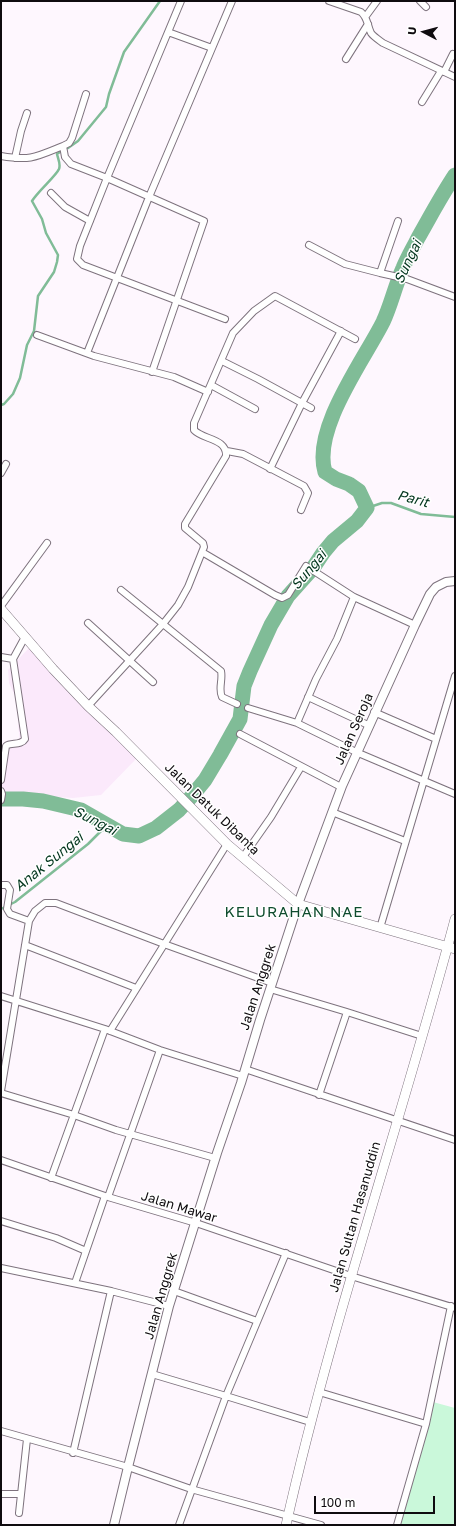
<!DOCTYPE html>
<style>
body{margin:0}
#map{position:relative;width:456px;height:1526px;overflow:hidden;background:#fef7fe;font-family:"Golos Text",sans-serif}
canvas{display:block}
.frame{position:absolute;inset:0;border:2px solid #0f0b0f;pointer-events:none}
.north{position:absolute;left:404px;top:12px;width:40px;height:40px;-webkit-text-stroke:3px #fff;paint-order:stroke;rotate:276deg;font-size:11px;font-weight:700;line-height:16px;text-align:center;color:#0f0b0f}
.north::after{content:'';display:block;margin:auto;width:14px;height:18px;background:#0f0b0f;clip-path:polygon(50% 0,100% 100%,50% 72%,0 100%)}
.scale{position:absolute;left:314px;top:1496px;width:121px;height:18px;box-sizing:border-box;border:2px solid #0f0b0f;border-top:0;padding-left:5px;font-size:12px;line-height:14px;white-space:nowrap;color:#0f0b0f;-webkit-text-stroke:3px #fff;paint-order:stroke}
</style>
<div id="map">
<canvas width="456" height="1526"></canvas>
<div class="frame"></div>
<div class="north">U</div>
<div class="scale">100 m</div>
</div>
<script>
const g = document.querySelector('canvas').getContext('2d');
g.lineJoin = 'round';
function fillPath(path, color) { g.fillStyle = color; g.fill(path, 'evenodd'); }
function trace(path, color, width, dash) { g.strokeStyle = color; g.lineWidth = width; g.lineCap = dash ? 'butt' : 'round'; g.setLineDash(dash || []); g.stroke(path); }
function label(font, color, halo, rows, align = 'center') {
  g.font = font + ' "Golos Text",sans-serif'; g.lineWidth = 3; g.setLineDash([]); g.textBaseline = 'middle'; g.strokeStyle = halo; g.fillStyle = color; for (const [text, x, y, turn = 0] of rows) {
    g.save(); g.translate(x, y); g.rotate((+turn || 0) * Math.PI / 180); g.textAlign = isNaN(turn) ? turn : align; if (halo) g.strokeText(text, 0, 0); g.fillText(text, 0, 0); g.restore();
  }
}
const built = new Path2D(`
 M29 648 137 758 101 795 73 798 11 794 1 795 6 747 20 741 18 725 19 723 16 698 9 683 8 670Z`);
const green = new Path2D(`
 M433 1402 455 1408V1525H401Z`);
const stream = new Path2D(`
 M68 148 78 141 106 107 109 94 124 52 160 1
 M1 405 4 404 13 394 20 378 27 345 34 331 38 296 54 272 57 262 58 255 46 233 42 219 32 201C38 191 56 176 59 169 61 164 58 159 57 154L60 152
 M367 508 382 503H391L421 514 455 517
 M1 909 15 902 88 844 106 826`);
const river = new Path2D(`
 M1 799H23L43 801 81 810 123 834 139 836 156 828 179 810 191 797 205 780 220 755 240 719 244 686 250 671 271 625 288 596 313 568 323 553 333 541 357 521 367 508 359 491 349 484 336 479 325 472C312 429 364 360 383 322 391 305 395 286 403 268 407 258 413 248 418 238 430 217 441 196 455 175`);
const minor = new Path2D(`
 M181 1 107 178 80 246 77 259 83 265 225 319
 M329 1 361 12C368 18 367 25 371 33 374 37 379 40 383 43L455 77
 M420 1 426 7
 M366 16 377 1
 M168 32 212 48
 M346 59 368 24
 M444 72 453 54
 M422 102 441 71
 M63 146 69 143 72 138 86 94
 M1 156C31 161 36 157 63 146L65 157 71 164 107 178 204 221 152 372
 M15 158 21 131 27 113
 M51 193 65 207 90 221
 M398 221 380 273 407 279 455 297
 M309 245 345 264 380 273
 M37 335 94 356 174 377 208 392
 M87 353 149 197 232 1
 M222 361 258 379 311 408
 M211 385 255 409
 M227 451 243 454 304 486 308 493 301 510
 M270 469 302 403 341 331
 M1 473 6 464
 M202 552 275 595 282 598 288 595 306 566 354 597 415 625
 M121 590 163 624 178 605 188 587 204 547 203 543 185 528V524L226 456C227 438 203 440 194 430V423L233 333 254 311 275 296 355 339
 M1 606 47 543
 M88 623 153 682
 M1 657 13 659
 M308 697 368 725
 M88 706 163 624 221 671C223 680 218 689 222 697L237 704
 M248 708 297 723 356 752 455 794
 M374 712 436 739
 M297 723 316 679 337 639 354 597
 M240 734 341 787
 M1 780 6 746C11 742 21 746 25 739L13 659 25 637
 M1 791 2 794 1 800
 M332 812 405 841
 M243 857 271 817 301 767
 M1 885H7L10 890 7 909 10 914 29 921
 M380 928 455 676
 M25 945 136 988
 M270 989 347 1012 422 1036
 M1 996 105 1029 160 1050 243 1076
 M110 1031 227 844
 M245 1069 455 1140
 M1 1091 29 921 35 911 45 903H56L164 944 272 983
 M1 1093 74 1115 116 1130 215 1158
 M319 1095 347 1012
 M1 1160 108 1197 196 1223 351 1276 455 1308
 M51 1178 105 1029
 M108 1197 160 1050
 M1 1221 56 1238 86 1251
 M1 1268 111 1291 169 1306
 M75 1283 105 1196
 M174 1291 257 1321
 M152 1374 226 1396 310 1422
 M319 1392 426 1424
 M1 1431 128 1467 191 1489 321 1525
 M73 1453 111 1291
 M1 1494H21
 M19 1513 27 1439
 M179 1525 226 1396 286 1253
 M397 1525 426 1424 451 1306`);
const tertiary = new Path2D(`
 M114 1525 128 1467 169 1306 217 1153 241 1083 260 1020 298 904 342 786 415 625 430 594 436 587 446 582 455 581`);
const secondary = new Path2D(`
 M1 609 53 669 88 706 116 732 227 844 298 904 455 949
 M286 1525C332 1320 401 1122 455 919`);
const streetNames = [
 ["Jalan Seroja",354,729,-66],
 ["Jalan Datuk Dibanta",212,809,44],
 ["Jalan Anggrek",258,987,-72],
 ["Jalan Mawar",179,1207,17],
 ["Jalan Sultan Hasanuddin",355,1217,-74],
 ["Jalan Anggrek",161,1296,-74]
];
const waterNames = [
 ["Sungai",408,262,-65],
 ["Parit",413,499,15],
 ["Sungai",309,570,-50],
 ["Sungai",95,821,27],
 ["Anak Sungai",49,862,-39]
];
const quarterNames = [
 ["KELURAHAN NAE",294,912]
];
fillPath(built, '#fbe9fb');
fillPath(green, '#caf8da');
trace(stream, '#80bc97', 2.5);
trace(river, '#80bc97', 15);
trace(minor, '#7e737e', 8);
trace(tertiary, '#7e737e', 10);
trace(secondary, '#7e737e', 10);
trace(minor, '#fff', 6);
trace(tertiary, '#fff', 8);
trace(secondary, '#fff', 9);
label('13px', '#0f0b0f', '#fff', streetNames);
label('italic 14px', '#02351d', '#fff', waterNames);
g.letterSpacing = '1px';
label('15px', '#0f4c2e', '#fff', quarterNames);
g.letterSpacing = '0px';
</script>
